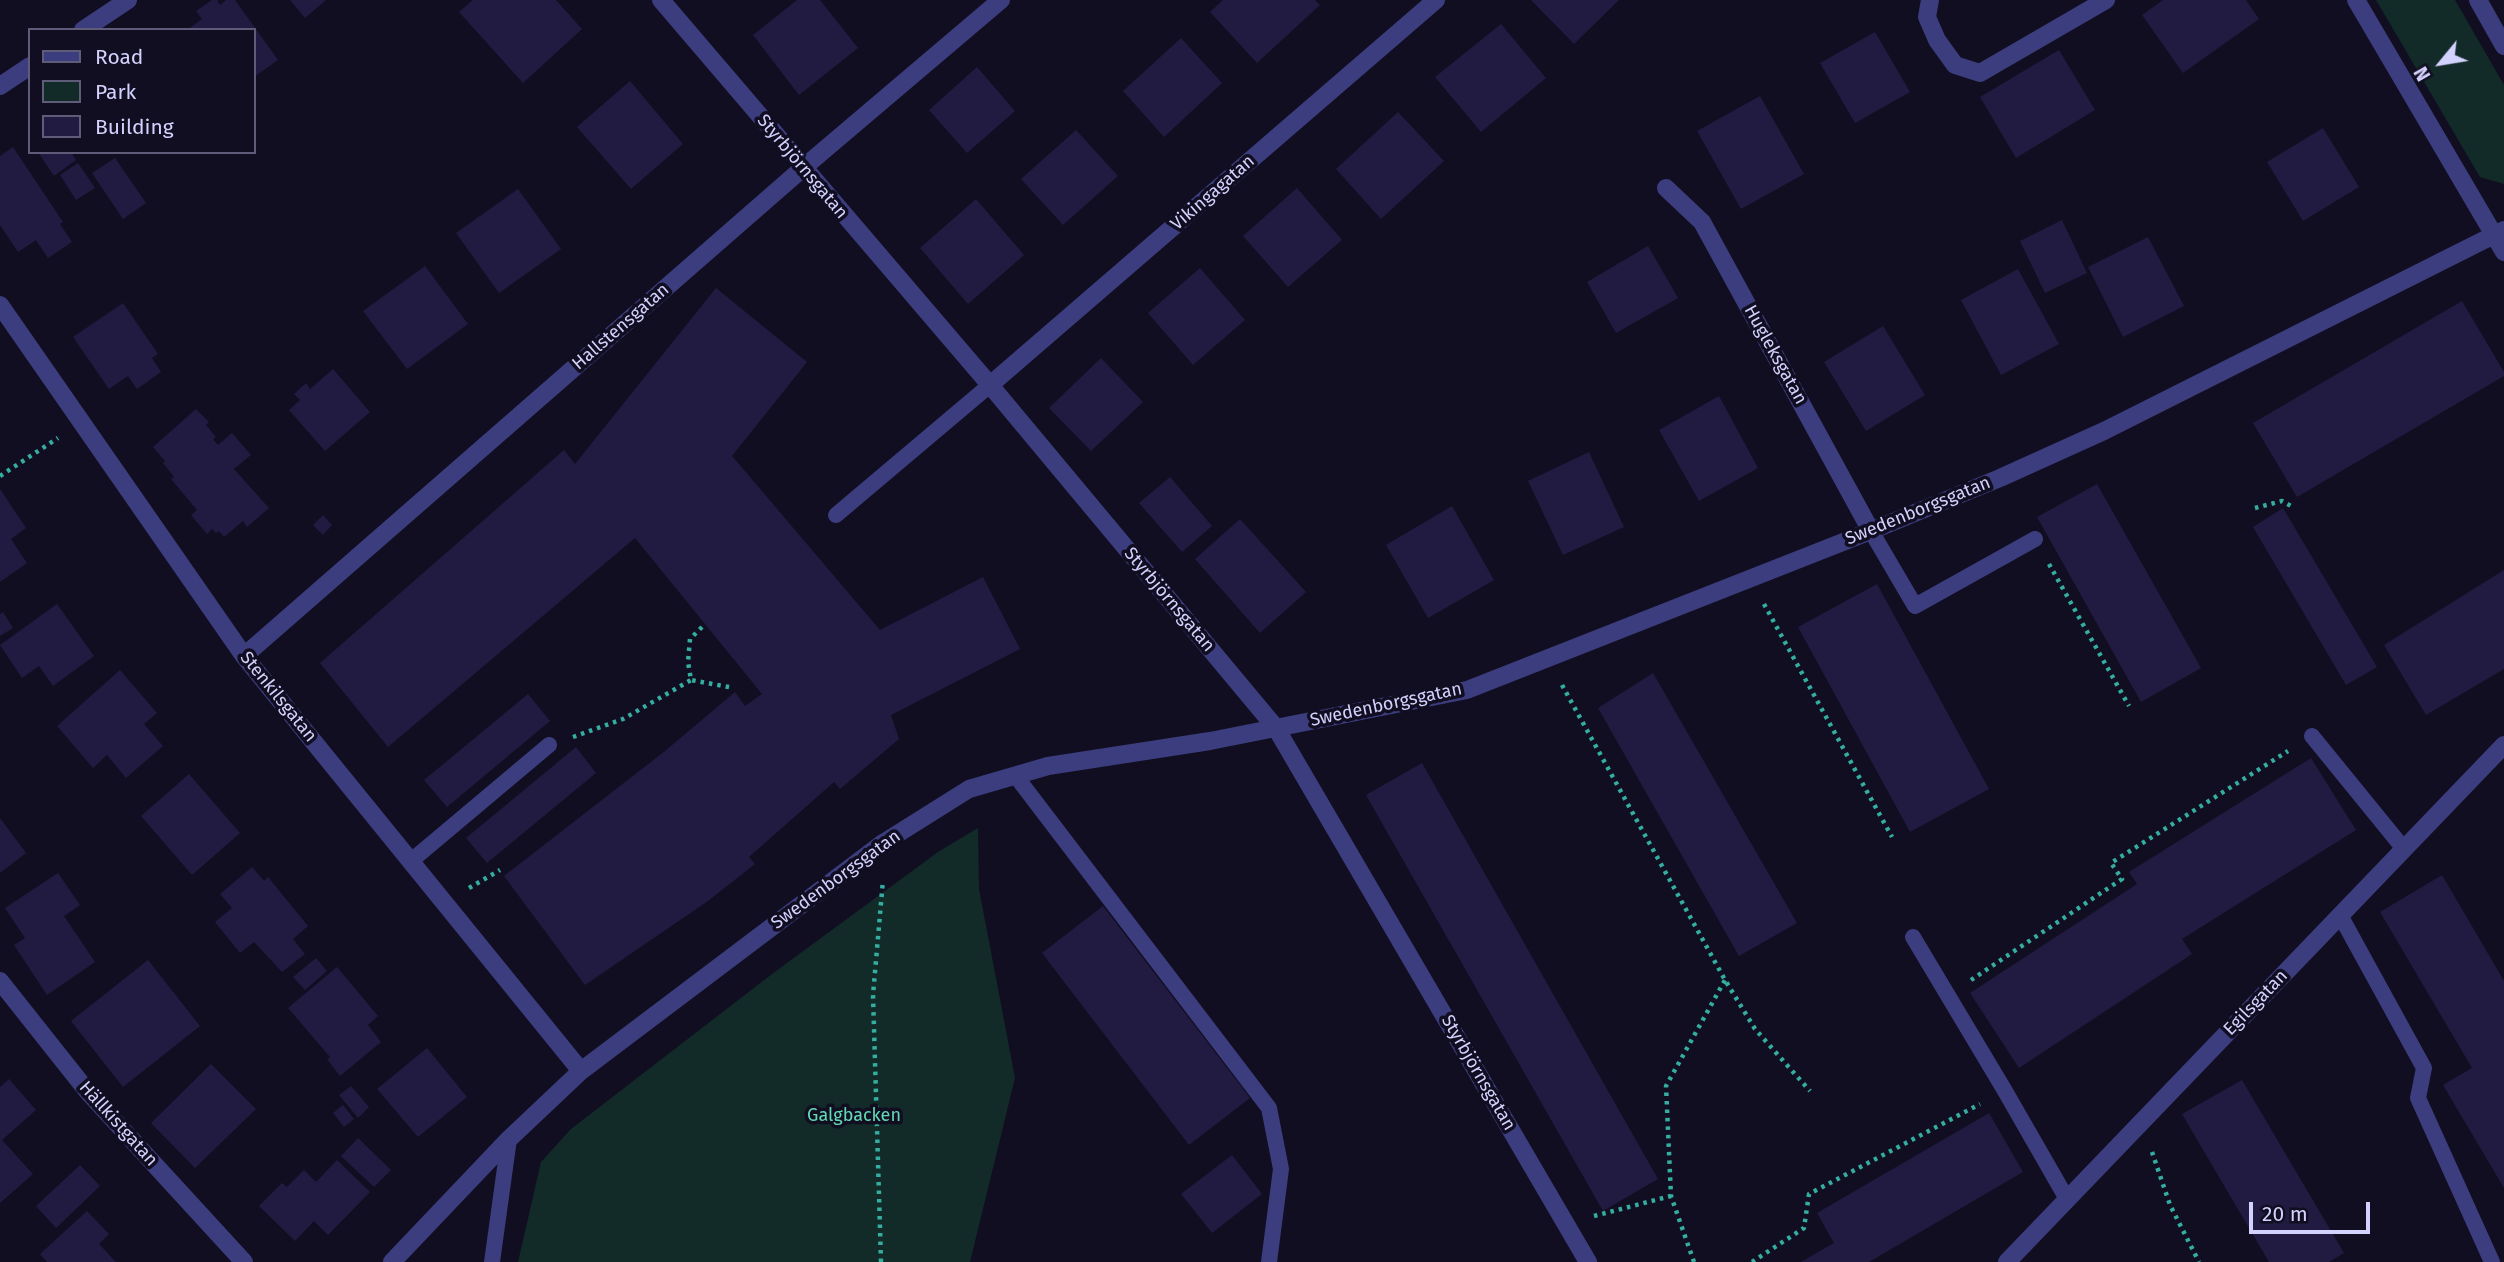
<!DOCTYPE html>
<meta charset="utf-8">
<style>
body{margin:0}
#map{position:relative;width:2504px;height:1262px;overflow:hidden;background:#110e21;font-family:"Fira Sans",sans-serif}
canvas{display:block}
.legend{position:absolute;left:28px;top:28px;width:228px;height:126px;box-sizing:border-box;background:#110e21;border:2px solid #5f5c79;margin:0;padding:9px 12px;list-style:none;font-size:21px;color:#d3d1fd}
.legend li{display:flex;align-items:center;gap:14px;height:35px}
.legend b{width:35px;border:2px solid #5f5c79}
.north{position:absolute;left:2406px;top:28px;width:70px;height:70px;-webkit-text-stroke:5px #110e21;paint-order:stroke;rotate:240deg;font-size:19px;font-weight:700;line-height:28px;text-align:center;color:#d3d1fd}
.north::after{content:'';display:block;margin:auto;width:24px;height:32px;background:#d3d1fd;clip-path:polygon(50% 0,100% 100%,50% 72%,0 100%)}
.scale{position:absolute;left:2249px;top:1202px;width:121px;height:32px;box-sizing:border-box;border:4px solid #d3d1fd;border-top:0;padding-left:9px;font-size:21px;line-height:24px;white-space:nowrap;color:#d3d1fd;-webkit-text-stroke:5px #110e21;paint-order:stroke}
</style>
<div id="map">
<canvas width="2504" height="1262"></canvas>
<ul class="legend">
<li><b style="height:9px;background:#3c3d7e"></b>Road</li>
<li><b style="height:19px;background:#122b29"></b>Park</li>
<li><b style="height:19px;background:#211b41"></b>Building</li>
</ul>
<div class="north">N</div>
<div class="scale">20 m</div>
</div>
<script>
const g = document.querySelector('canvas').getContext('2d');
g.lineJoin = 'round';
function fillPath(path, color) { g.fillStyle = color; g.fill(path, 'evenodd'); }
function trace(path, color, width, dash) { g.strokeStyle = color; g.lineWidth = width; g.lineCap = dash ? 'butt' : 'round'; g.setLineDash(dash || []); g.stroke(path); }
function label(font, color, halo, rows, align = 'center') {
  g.font = font + ' "Fira Sans",sans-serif'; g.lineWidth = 7; g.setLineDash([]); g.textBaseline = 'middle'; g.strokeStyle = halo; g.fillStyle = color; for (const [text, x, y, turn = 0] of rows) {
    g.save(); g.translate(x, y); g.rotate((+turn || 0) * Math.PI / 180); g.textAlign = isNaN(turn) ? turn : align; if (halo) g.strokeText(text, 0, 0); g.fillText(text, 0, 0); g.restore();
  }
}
const green = new Path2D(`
 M2376 0H2455L2504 85V184L2480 177Z
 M978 828 979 889 1015 1078 970 1262H518L541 1162 571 1129 772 974 938 852Z`);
const building = new Path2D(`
 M212 0H217L220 5 226 0H235L278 60 254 77V30H187L202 19 196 11Z
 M290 0H326L305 18Z
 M473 0H556L582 29 523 83 459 12Z
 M797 0H820L858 48 799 95 753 35Z
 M1223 0H1315L1320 5 1257 63 1210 12Z
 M1531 0H1619L1574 44Z
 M2163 0H2246L2259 19 2183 73 2142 15Z
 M1501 24 1546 78 1481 132 1435 77Z
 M1875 32 1910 92 1855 123 1820 63Z
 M1181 38 1222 83 1164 137 1123 91Z
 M2059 50 2095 110 2016 158 1980 97Z
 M977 67 1015 111 967 153 929 110Z
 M630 81 683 144 631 189 577 127Z
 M1760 96 1804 174 1741 209 1697 131Z
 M1398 112 1444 161 1381 219 1336 169Z
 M2323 128 2359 187 2303 221 2267 162Z
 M1076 130 1118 176 1063 225 1021 179Z
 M13 147 63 222 60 224 72 242 48 258 36 240 18 252 0 225V156Z
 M38 152H71L76 160 54 176Z
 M115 158 146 203 123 219 92 173Z
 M78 163 95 188 76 200 60 175Z
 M1297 188 1342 240 1288 287 1243 236Z
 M518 189 561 249 499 293 456 233Z
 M976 199 1024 255 968 304 920 248Z
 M2062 220 2087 273 2045 293 2020 241Z
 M2148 237 2184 306 2123 337 2088 267Z
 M1648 246 1678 298 1616 333 1587 282Z
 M425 266 468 324 407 369 363 311Z
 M1200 268 1245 320 1193 365 1148 313Z
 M2018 269 2059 344 2001 375 1961 300Z
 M716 288 807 362 732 456 750 477 880 630 983 577 1020 649 891 715 899 739 840 789 834 782 749 857 755 864 708 901 585 985 504 876 665 751 735 692 745 706 762 694 635 538 388 747 320 663 564 450 575 464Z
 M2462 301 2504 372V376L2297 497 2253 423Z
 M123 303 158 354 152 358 161 372 137 389 128 376 109 389 73 337Z
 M1883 326 1925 395 1866 431 1824 362Z
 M1101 358 1143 402 1091 451 1049 408Z
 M333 369 370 412 325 451 289 410 300 400 294 394 306 383 310 389Z
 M1719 396 1758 468 1699 501 1659 430Z
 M196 409 209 422 206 425 216 437 213 439 218 445 232 433 251 455 234 469 269 508 247 527 243 521 224 537 219 531 216 533 212 529 207 534 191 515 197 510 171 479 174 477 163 463 165 461 153 447Z
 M1589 452 1624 527 1563 555 1528 481Z
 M1170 477 1212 526 1182 552 1139 503Z
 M2097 484 2201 668 2141 702 2037 517Z
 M0 489 26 528 11 539 27 563 0 582Z
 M1452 506 1494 580 1428 618 1386 545Z
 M2283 508 2377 667 2346 685 2253 527Z
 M323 515 332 525 323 535 313 525Z
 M1240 519 1306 592 1260 633 1195 559Z
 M2504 570V669L2426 715 2384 645Z
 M1877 584 1989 789 1910 832 1798 627Z
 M57 604 94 656 53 686 39 666 22 678 0 645Z
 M3 612 13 628 0 636V614Z
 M120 670 157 713 144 724 163 746 126 778 107 755 93 768 57 726Z
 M1653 673 1797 923 1739 956 1598 708Z
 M528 694 550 721 447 807 424 780Z
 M576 747 596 773 487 863 466 838Z
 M2311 758 2356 830 2182 939 2192 954 2019 1068 1970 993 2137 884 2129 872Z
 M1422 763 1658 1179 1603 1211 1366 795Z
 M189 774 240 833 192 875 141 816Z
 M0 818 26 853 0 873Z
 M252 867 264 881 268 877 308 926 293 939 305 954 282 972 254 942 240 953 215 922 232 908 220 894Z
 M58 873 80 905 64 916 95 962 47 995 14 945 25 938 5 908Z
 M2442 875 2504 981V1188L2443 1085 2472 1068 2380 912Z
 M1103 906 1250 1098 1189 1145 1042 953Z
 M316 958 327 971 305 990 293 977Z
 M148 960 200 1026 123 1087 71 1021Z
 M337 967 378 1016 368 1025 381 1042 340 1076 327 1059 330 1057 288 1008Z
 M427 1048 467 1097 418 1137 377 1089Z
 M211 1064 256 1109 195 1168 151 1123Z
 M9 1079 36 1110 2 1140 33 1174 0 1203V1087Z
 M2242 1080 2344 1253 2329 1262H2269L2182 1114Z
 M351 1086 369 1107 358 1118 339 1095Z
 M343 1105 354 1119 344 1127 333 1113Z
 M1989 1113 2023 1172 1869 1262H1801L1834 1243 1817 1213Z
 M358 1138 391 1170 374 1187 341 1156Z
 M1232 1155 1262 1194 1212 1233 1181 1194Z
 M337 1160 370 1192 328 1235 314 1221 295 1241 259 1206 282 1183 287 1187 304 1170 316 1182Z
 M80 1165 100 1186 56 1228 36 1206Z
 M87 1211 109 1234 99 1244 116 1262H47L40 1254Z`);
const path = new Path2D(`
 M0 476 58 438
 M2255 508 2282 501 2293 507
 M2049 564 2129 706
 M1764 604 1892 837
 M702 627 690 639 688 662 691 680 734 688
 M1562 685 1725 980 1755 1029 1810 1091
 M573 737 623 719 691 680
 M469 888 500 870
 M1971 980 2122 879 2111 863 2288 751
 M2152 1152 2170 1205 2199 1262
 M1594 1216 1671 1196
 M881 1262 873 995 883 880
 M1694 1262 1671 1196 1666 1086 1725 980
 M1752 1262 1804 1228 1809 1194 1980 1104`);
const service = new Path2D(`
 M836 515 990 385
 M1871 531 1915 606 2035 539
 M2312 736 2404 849
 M1015 775 1269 1108 1281 1169 1269 1262
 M411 861 549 745
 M2340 915 2424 1068 2418 1098 2492 1262
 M1913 937 2005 1091 2067 1199
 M492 1262 509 1139`);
const minor = new Path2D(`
 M661 0 990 385 1276 728 1588 1262
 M1930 0 1927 17 1937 40 1955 65 1980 73 2106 0
 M2356 0 2504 252
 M2478 0 2504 46
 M83 30 128 0
 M0 86 30 66
 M1666 188 1702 222 1871 531
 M0 305 244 656 581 1071
 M990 385 1436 0
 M244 656 803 168 1001 0
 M0 981 88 1092 244 1262
 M392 1262 509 1139 581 1071 883 843 969 789 1048 766 1210 741 1467 690 1871 531 2000 478 2104 431 2504 230
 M2007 1262 2504 745`);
const streetNames = [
 ["Styrbjörnsgatan",802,167,50],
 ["Vikingagatan",1213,193,-41],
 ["Hallstensgatan",621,327,-41],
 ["Hugleksgatan",1775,355,61],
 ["Swedenborgsgatan",1918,511,-22],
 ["Styrbjörnsgatan",1169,600,50],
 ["Stenkilsgatan",278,697,51],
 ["Swedenborgsgatan",1386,705,-12],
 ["Swedenborgsgatan",836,880,-36],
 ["Egilsgatan",2256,1003,-46],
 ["Styrbjörnsgatan",1478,1073,60],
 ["Hällkistgatan",118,1124,48]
];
const parkNames = [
 ["Galgbacken",854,1116]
];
fillPath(green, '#122b29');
fillPath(building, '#211b41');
trace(path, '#34aea0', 4.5, [3.5, 5]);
trace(service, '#3c3d7e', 16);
trace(minor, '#3c3d7e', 18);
label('18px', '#d3d1fd', '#110e21', streetNames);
label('18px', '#61d9b4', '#110e21', parkNames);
</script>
